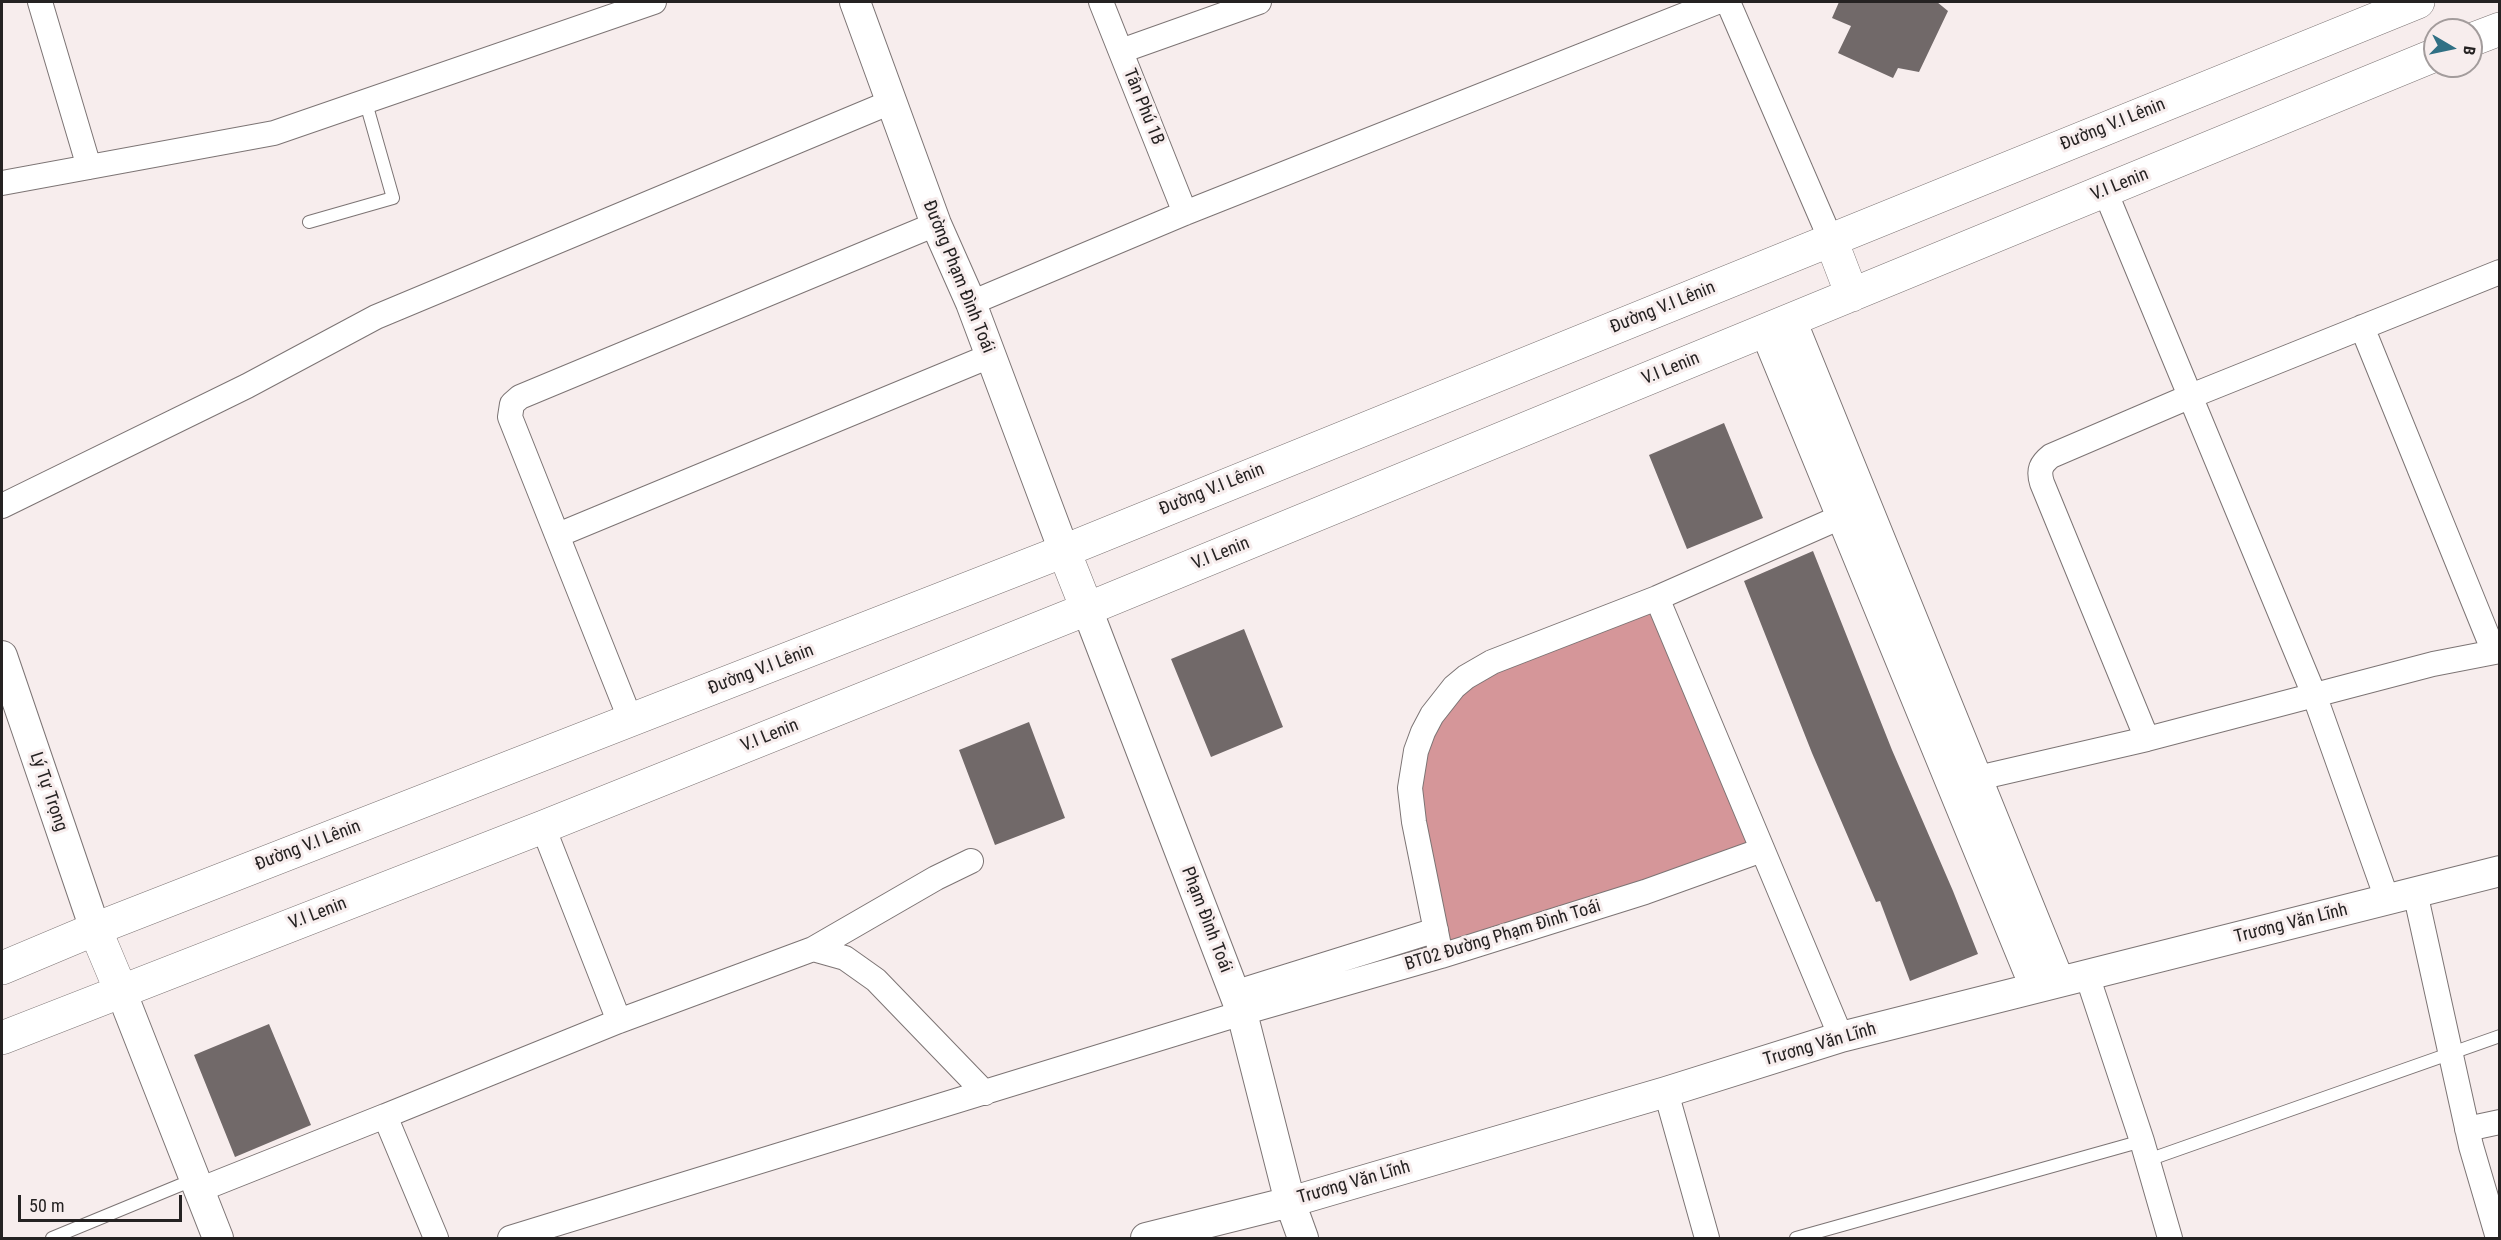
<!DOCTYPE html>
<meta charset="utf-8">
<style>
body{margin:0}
#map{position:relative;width:2501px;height:1240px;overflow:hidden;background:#f7eded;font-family:"Roboto Condensed",sans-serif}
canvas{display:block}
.frame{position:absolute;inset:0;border:3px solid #252222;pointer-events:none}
.north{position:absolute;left:2423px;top:18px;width:60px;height:60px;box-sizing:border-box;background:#f7eded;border:2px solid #a39c9c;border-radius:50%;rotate:99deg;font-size:16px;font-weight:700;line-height:24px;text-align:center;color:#252222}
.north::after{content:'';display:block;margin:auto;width:21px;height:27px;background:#307084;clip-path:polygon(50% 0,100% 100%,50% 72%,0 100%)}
.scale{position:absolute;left:18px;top:1195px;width:164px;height:27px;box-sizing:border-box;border:3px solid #252222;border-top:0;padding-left:8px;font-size:18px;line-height:21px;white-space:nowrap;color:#252222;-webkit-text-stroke:4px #f7eded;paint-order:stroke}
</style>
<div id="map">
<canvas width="2501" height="1240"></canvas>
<div class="frame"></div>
<div class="north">B</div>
<div class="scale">50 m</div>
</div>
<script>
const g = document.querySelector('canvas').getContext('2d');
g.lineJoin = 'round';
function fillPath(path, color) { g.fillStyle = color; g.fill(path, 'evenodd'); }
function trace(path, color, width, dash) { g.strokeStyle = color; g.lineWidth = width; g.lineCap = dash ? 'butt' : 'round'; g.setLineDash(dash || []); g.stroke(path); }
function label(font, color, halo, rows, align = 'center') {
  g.font = font + ' "Roboto Condensed",sans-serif'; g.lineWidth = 6; g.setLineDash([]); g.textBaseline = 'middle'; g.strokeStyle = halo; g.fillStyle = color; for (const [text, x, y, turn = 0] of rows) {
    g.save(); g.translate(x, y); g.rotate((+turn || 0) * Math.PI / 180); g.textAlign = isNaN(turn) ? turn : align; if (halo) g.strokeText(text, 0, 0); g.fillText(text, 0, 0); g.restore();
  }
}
const forest = new Path2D(`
 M1657 598 1762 850 1441 956 1410 788 1454 687Z`);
const building = new Path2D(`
 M1839 2H1937L1948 11 1919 72 1898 68 1893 78 1838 53 1851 26 1832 18Z
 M1724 423 1763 518 1687 549 1649 455Z
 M1813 551 1892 750 1953 891 1978 954 1910 981 1880 901 1876 902 1812 753 1744 581Z
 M1244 629 1283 727 1211 757 1171 659Z
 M1029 722 1065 818 995 845 959 750Z
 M269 1024 311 1125 235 1157 194 1055Z`);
const service = new Path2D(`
 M309 222 393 198 366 103
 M2148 1160 2500 1036
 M52 1238 195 1179
 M1796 1238 2142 1141`);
const minor = new Path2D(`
 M40 2 89 167
 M1101 2 1185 213
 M1728 2 1831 240
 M1121 51 1259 2
 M2 183 274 133 654 2
 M2105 191 2315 697 2387 899
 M971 303 1185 213 1717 2
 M2362 327 2494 652
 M2 506 247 386 376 317 891 102
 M558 535 990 356
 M1657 598 1841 1037
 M631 721 510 417 512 404 520 397 936 224
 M2147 739 2042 483C2038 470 2041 464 2051 456L2191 396 2500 272
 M1978 778 2147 739 2433 664 2500 651
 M543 827 619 1021
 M2415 892 2471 1146 2498 1238
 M813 949 845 958 876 980 985 1093
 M1441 956 1414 822 1410 788 1416 751 1423 732 1432 715 1454 687 1466 677 1492 662 1657 598 1843 516
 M2087 975 2142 1141 2170 1238
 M1234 993 1436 930
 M1666 1092 1707 1238
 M2467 1129 2500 1122
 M199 1190 385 1116
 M436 1238 385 1116 619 1021 813 949 936 878 971 861
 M510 1238 1242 1013 1441 956 1645 892 1762 850`);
const tertiary = new Path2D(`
 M855 2 936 224 971 303 1064 551
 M1791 320 2059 981
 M1765 330 2035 987
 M1087 609 1242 1013 1290 1202 1303 1238
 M2 656 95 929
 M121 991 218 1238
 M1146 1238 1290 1202 1666 1092 1841 1037 2500 871`);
const secondary = new Path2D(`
 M2471 40 2500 29
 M1831 240 1852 295
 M1064 551 1087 609
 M95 929 121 991
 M2 968 95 929 1064 551 2418 2
 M2 1038 543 827 1087 609 2435 55`);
const streetNames = [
 ["Tân Phú 1B",1143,107,68],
 ["Đường V.I Lênin",2113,125,-22],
 ["V.I Lenin",2120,185,-22],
 ["Đường Phạm Đình Toái",958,277,68],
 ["Đường V.I Lênin",1663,308,-22],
 ["V.I Lenin",1671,369,-22],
 ["Đường V.I Lênin",1212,490,-22],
 ["V.I Lenin",1221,554,-22],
 ["Đường V.I Lênin",761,670,-21],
 ["V.I Lenin",770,736,-22],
 ["Lý Tự Trọng",48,792,71],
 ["Đường V.I Lênin",308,846,-21],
 ["V.I Lenin",318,914,-21],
 ["Phạm Đình Toái",1206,920,69],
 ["Trương Văn Lĩnh",2291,924,-14],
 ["BT02 Đường Phạm Đình Toái",1503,936,-17],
 ["Trương Văn Lĩnh",1820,1045,-16],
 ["Trương Văn Lĩnh",1354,1183,-16]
];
fillPath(forest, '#d59699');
fillPath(building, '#716969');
trace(service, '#7c7474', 14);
trace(minor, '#7c7474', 26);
trace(tertiary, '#7c7474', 32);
trace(secondary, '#7c7474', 34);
trace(service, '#fff', 12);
trace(minor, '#fff', 24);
trace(tertiary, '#fff', 30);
trace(secondary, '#fff', 33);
label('18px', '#252222', '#f7eded', streetNames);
</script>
